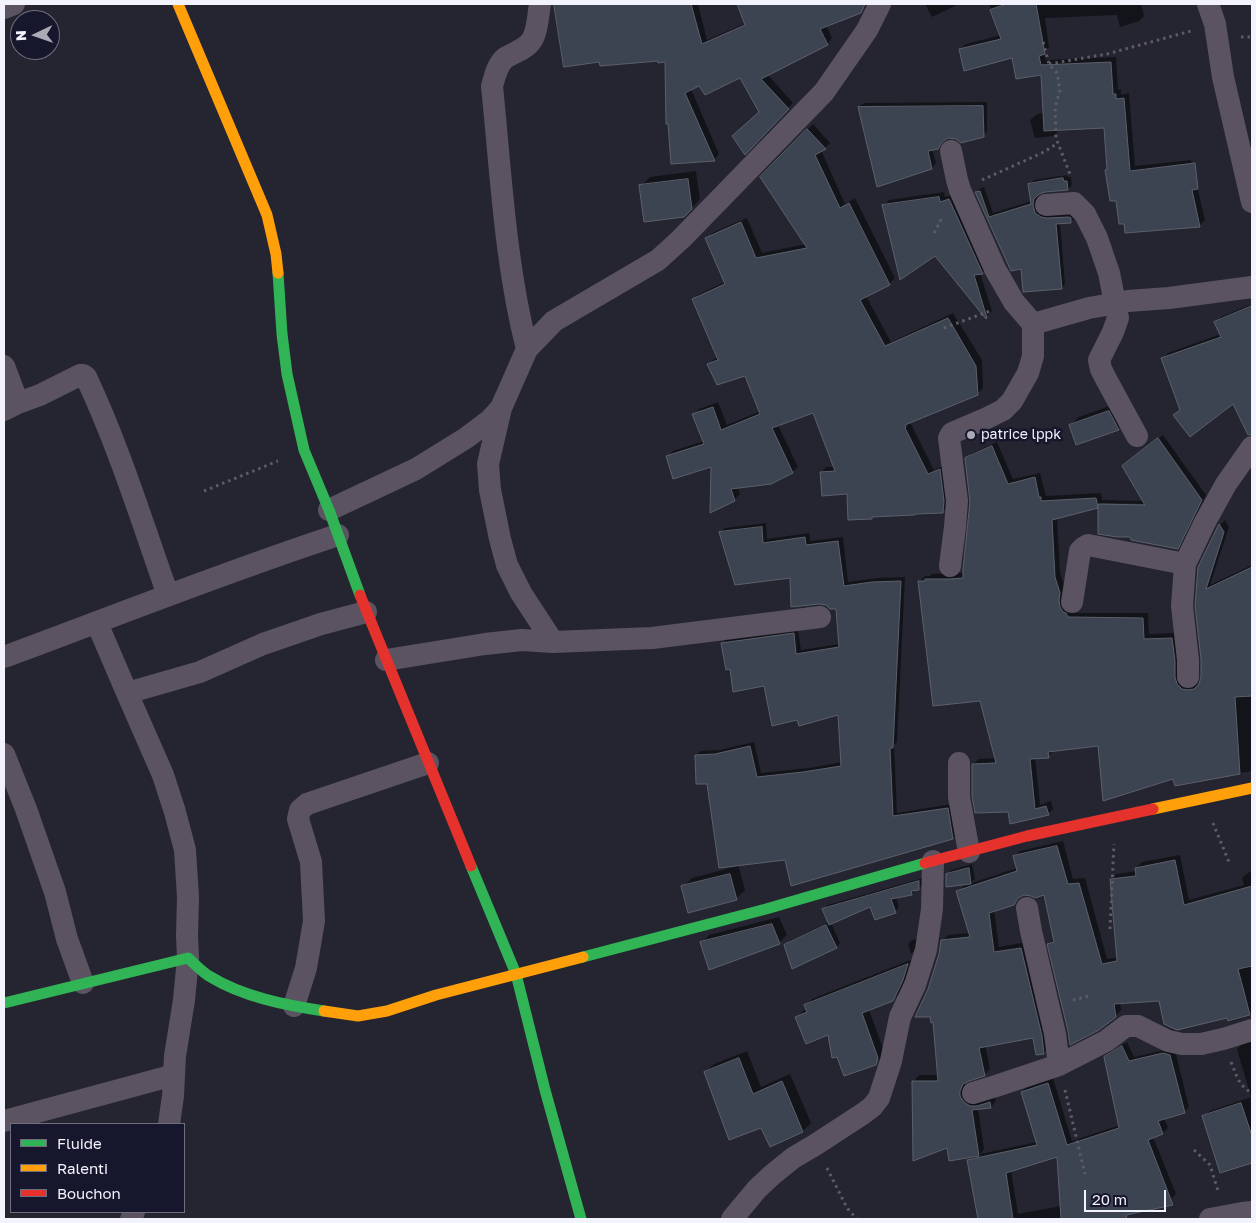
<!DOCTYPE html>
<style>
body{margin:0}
#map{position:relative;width:1256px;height:1223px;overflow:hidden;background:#252531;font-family:"Golos Text",sans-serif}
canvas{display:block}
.frame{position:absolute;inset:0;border:5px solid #f2f3fd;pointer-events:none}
.legend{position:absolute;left:10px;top:1123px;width:175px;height:90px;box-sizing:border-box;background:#16162c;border:1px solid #6e6e80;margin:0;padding:6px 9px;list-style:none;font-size:15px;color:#f2f3fd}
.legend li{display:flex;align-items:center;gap:10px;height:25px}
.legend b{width:25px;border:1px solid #6e6e80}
.north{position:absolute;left:10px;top:10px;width:50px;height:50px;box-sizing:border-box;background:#16162c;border:1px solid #6e6e80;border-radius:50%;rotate:267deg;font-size:14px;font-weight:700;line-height:20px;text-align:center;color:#f2f3fd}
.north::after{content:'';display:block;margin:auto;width:18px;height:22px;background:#aaabb6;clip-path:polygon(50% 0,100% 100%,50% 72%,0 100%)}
.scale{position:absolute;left:1084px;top:1190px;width:82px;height:22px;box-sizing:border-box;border:2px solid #f2f3fd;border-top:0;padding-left:6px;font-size:15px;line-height:18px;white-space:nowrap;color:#f2f3fd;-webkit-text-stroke:4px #16162c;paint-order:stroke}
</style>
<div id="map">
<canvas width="1256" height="1223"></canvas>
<div class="frame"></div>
<ul class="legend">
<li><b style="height:6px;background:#30b455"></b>Fluide</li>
<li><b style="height:6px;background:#ff9f0a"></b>Ralenti</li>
<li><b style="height:6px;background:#e5322d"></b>Bouchon</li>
</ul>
<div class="north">N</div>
<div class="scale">20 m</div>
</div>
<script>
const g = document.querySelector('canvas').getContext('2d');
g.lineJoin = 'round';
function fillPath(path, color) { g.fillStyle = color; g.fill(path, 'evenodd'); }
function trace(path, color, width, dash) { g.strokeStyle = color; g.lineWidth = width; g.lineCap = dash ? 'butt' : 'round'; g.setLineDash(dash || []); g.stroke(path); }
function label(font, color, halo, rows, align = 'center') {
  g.font = font + ' "Golos Text",sans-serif'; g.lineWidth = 5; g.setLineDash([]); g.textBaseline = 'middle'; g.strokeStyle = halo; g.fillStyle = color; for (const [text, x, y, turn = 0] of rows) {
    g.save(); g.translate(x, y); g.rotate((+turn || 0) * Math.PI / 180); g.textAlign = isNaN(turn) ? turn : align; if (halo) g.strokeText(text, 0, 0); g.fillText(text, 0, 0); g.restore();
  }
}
const shadow = new Path2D(`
 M556 4H698L707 40 767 14 768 16 779 4H856L847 8 826 25 832 38 827 44 767 74 793 103 745 153 760 112 740 76 699 84 691 89 719 154 714 160 666 61 659 59 600 60 565 66Z
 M925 4H959L932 17Z
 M989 4H1015L1016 12 1038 4H1141L1144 16 1139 21 1120 27 1117 15 1045 18 1049 47 1044 52 1046 60 1116 57 1118 90 1121 89V95L1129 93 1135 166 1191 160 1205 220 1199 226 1118 199 1108 169 1105 127 1060 129 1054 136 1035 138 1030 120 1036 115 1044 112 1042 73 1013 56 960 49 966 44 1001 35Z
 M987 102V131L983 136 949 137 945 139 938 147 932 149 936 163 932 168 859 107 864 103Z
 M813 124 830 143 825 148 821 150 845 204 855 198 895 278 889 284 866 296 891 342 953 313 982 360 983 388 977 394 910 422 934 470 945 465 948 506 942 512 874 516 872 518 848 493 821 473 826 467H835L814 411 778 425 798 467 792 472 738 487 740 494 734 500 713 465 667 457 673 451 704 441 694 414 699 409 718 402 727 425 761 411 746 375 709 365 714 359 718 357 693 299 699 294 725 282 707 238 712 233 747 218 762 253 806 244 761 177Z
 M696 171 700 199 684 216 641 186 650 177Z
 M1067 175 1068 177H1071L1072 185 1068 189 1045 191 1038 193 1037 201 1073 213 1075 218 1071 222 1060 223 1065 284 1061 288 1022 268 1012 269 977 192 981 188 984 187 993 213 1032 201 1030 184 1034 180Z
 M944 192 945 197 955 194 988 267 982 273H980L992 311 986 317 935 254 883 206 889 200Z
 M1252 304V408L1239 414 1234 402 1181 409 1162 359 1168 353 1221 334 1216 322 1221 317Z
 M1118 403 1127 420 1118 429 1070 425 1079 417Z
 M1163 435 1206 495 1182 543 1177 547 1132 536 1099 505 1097 507 1057 518 1060 572 1073 613H1148L1149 634 1177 633 1195 685 1200 684 1202 678 1199 568 1220 525 1225 520 1229 527 1210 585 1252 565V771L1176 784 1174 777 1099 744 1054 751 1048 756 1035 757 1040 805 1051 801 1053 809 1048 814 1009 811 973 764 979 759 996 758 981 699 920 581 925 576H930L932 574 964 573 971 502 966 459 972 453 997 442 1013 479 1040 473 1046 496 1101 493 1102 500 1144 501 1128 462ZM1102 503 1151 504V507L1102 505Z
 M766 523 767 539 809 533 810 541 843 537 848 582 878 578 905 577 897 742 894 745 897 813 952 804 957 834 953 838 738 864 745 890 736 899 683 887 692 878 738 866 709 783 696 756 700 751 720 750 754 742 761 773 809 768 842 762 839 713 798 719 764 685 731 668 723 643 727 638 798 630 801 650 840 644 837 608 791 576 720 532 725 528Z
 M1063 841 1073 879 1085 878 1107 959 1118 957 1111 879 1117 874 1137 871 1136 868 1142 862 1180 855 1189 900 1244 885 1242 878 1248 873 1252 871V991H1251L1252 997V1014L1250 1016 1229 1022 1227 1017 1160 1000 1120 1002 1121 1010 1115 1016 1049 944 1055 938 1045 894H1024L1021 895 1014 904 994 910 999 947 1027 942 1050 1047 1044 1053 1034 1036 985 1045 990 1069 984 1075 967 1080 965 1084 966 1090 995 1097 996 1101 991 1107 978 1108 984 1149 980 1154 1037 1142 1022 1092 1027 1087 1053 1078 1072 1141 1120 1125 1105 1057 1110 1052 1127 1042 1134 1057 1169 1049 1175 1050 1189 1107 1184 1112 1164 1118 1168 1128 1163 1133 1153 1137 1176 1194 1171 1199 1097 1219H981L978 1202 969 1160 973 1156 948 1146 914 1081 919 1075H939L934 1021 929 989 940 954 942 941 948 935 970 933 958 892 966 883 947 874 951 870 972 864 975 879 969 884 1017 868 1014 856 1020 851ZM1058 1155 1061 1206 1018 1214 1011 1170Z
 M923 878V884L919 889H916L911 894 896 897 899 907 895 912 871 905 831 923 840 943 836 947 786 945 790 941 829 922 824 909 828 905Z
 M779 917 787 935 779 943H702L709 935Z
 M917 939 914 951 911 954 908 944 912 940Z
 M913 959 908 973 899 994 892 1000 869 1010 884 1051 882 1057 875 1064 829 1033 797 1017 803 1011 807 1009 806 1005 812 999Z
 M1252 1040V1162L1220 1172 1204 1116 1210 1111 1251 1097 1237 1049 1243 1043Z
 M747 1051 761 1087 790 1074 811 1123 803 1131 762 1126 705 1072 714 1064Z`);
const building = new Path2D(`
 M554 4H691L702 44 745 25 737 4H865L861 13 820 29 828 45 761 79 789 109 745 155 732 136 759 112 740 78 705 95 699 86 685 93 715 161 671 164 668 124H666L665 62 658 63V61L600 66 599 62 564 67Z
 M1007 4H1036L1045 54 1039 56 1041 65 1111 62 1113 94H1116V99L1124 98 1130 171 1195 163 1198 189 1192 190 1200 227 1125 233 1124 224H1119L1116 201H1110L1105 170 1107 169 1104 128 1044 131 1041 75 1016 79 1012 58 964 71 959 49 1001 39 990 10Z
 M983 106 984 137 961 143 956 139 948 138 942 142 938 149 928 151 932 169 877 187 858 107Z
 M807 129 826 149 815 155 840 208 849 203 890 285 860 300 885 346 948 318 976 366 978 395 905 425 906 427 905 428 928 474 940 469 944 501 943 513 915 514V515L872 517V519L848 520 847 494 822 496 820 472 835 471 813 413 772 428 793 473 771 484 731 489 735 501 710 513 711 467 673 479 666 456 704 444 692 414 713 407 721 430 760 414 745 376 717 385 707 364 718 360 692 299 725 284 705 238 741 222 756 258 807 248 760 177Z
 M1063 178 1064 181H1067L1068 190 1045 192 1039 194 1034 199 1033 205 1035 213 1041 217 1047 218 1069 217 1071 218V223L1056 224 1062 289 1023 292 1021 269 1011 271 975 192 980 191 989 217 1031 204 1028 184Z
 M688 179 692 209 684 217 644 222 639 185Z
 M939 197 940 202 949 199 983 274 974 275 987 318 986 319 935 256 900 280 882 205Z
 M1252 306V434L1248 435 1233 404 1190 437 1173 415 1180 410 1161 358 1221 337 1214 322Z
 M1109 411 1119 430 1076 445 1069 425Z
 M1158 438 1202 500 1178 549 1131 540 1130 537H1117L1098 534V504L1145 505 1122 466Z
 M992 446 1008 484 1035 477 1039 497H1041V501L1096 498 1098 508 1052 520 1055 577 1060 593 1059 600 1060 607 1063 612 1066 613 1068 617 1143 618 1144 639 1172 638 1175 661V677L1177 684 1182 689 1188 690 1194 689 1199 684 1201 677V659L1195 606 1198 567 1219 524 1224 532 1206 589 1252 567V696L1235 697 1240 774 1175 786 1173 779 1103 801 1098 746 1048 752 1049 758 1030 759 1035 809 1046 806 1049 815 1010 824 1008 812 975 813 972 796V764L996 763 980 701 933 706 918 581H925V579H949L963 578V569L970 502 965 458Z
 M762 527 763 543 805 537 806 545 838 541 844 586 872 582 901 581 893 748H890L893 816 948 808 953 839 791 886 785 860 719 868 707 784H696L695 755 715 754 750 746 757 777 803 772 841 766 838 715 799 726 797 720 772 726 764 686 733 692 730 669 726 670 721 643 794 633 796 654 839 647 836 609H830L826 605 819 604 791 607 790 578 735 585 719 532Z
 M1057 846 1068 884 1079 883 1102 964 1117 961 1110 879 1136 876 1135 868 1175 860 1184 905 1252 886V966L1238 969 1250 1015 1228 1021 1227 1018 1177 1030 1164 1024 1159 1001 1114 1004 1116 1017 1099 1030 1070 1045 1068 1031 1047 944 1054 942 1044 895 1035 898 1031 896 1024 895 1018 898 1014 905 989 913 994 952 1021 948 1042 1036 1044 1054 1036 1055 1033 1038 979 1048 985 1076 969 1081 963 1084 960 1091V1096L964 1102 970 1106H977L990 1102 991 1108 972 1110 979 1156 949 1161 947 1148 913 1161 912 1081H938L933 1022 931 1023 930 1017H915L928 989 939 954 941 940 970 937 956 891 1017 871 1013 856Z
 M969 868 971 884 946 887V874Z
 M730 874 737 900 688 913 681 886Z
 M919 881V890L911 891 912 895 891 899 896 913 875 920 870 907 829 925 822 909Z
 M772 924 780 944 709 970 700 942Z
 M826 925 837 948 792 969 784 945Z
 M908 964 903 980 893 1001 862 1013 878 1058 876 1065 844 1076 837 1057 832 1058 828 1035 806 1044 795 1017 807 1012 804 1005Z
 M1122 1046 1129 1061 1163 1053 1170 1055 1185 1113 1158 1121 1163 1134 1148 1140 1173 1205 1126 1215 1127 1219H1061L1057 1157 1006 1173 1013 1219H978L967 1160 1037 1145 1021 1092 1048 1083 1067 1145 1119 1128 1104 1057Z
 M739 1058 753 1094 782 1081 803 1132 770 1147 761 1128 729 1140 704 1072Z
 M1241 1103 1252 1136V1163L1220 1173 1202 1116Z`);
const path = new Path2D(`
 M1241 37H1252
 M1043 42 1049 64 1057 73 1058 78 1060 90 1055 108 1056 138 1071 177
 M1049 64 1107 54 1191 31
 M982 180 1044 152 1058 143
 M934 233 943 216
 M944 328 990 311
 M204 491 278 461
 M1213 823 1229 862
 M1110 929 1114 844
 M1073 1000 1089 996
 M1231 1062C1237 1076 1238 1085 1252 1093
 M1065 1090 1085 1174
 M1194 1150 1210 1165 1218 1191
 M827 1168 847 1208 857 1219`);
const street = new Path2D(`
 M1208 4 1215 24 1223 77 1252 202
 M4 8 14 4
 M1046 205 1074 203 1085 214 1097 238 1109 273 1118 318 1113 332 1099 360 1101 369 1106 379 1137 436
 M1033 324 1089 308 1128 301 1169 298 1252 287
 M527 349C505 263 501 174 492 86 495 76 497 65 505 58 514 52 528 49 533 38 538 28 538 15 540 4
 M4 366 18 403
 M4 410 18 403 40 395 80 375H83L86 377C119 447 142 522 168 595
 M329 510 416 469 466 438 490 420 501 408 527 349 554 321 658 260 681 239 824 92 867 30 880 4
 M950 566 955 527 957 501 949 438 952 433 987 418 1003 410 1012 401 1028 373 1033 356V324L1014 302 995 269 960 190 957 180 951 151
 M1072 602 1080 551 1083 548 1088 545 1185 564
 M97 623 127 693 163 775 175 812 185 850 188 897 187 936 188 958 184 1000 175 1056 173 1096 169 1124
 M553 642 652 638 820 617
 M4 657C115 616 225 572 338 535
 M386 660 485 644 522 640 553 642 521 593 507 565 500 539 490 490 488 464 501 408
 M1188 677V660L1182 606 1185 564 1205 522 1226 484 1252 447
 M127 693 200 672 263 644 321 624 366 612
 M4 754 26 809 55 892 67 939 83 983
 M959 763V797L969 852
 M1027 908 1031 931 1055 1034 1059 1065
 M294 1006 306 968 314 921 311 862 298 819 300 810 307 804 428 763
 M973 1093 996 1086 1059 1065 1106 1041 1126 1026H1138L1168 1041 1182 1044H1201L1223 1039 1252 1030
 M4 1121 174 1075
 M131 1219 134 1212
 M732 1219 757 1189 772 1175 793 1158 815 1145 864 1113 872 1107 879 1098 891 1061 900 1017 915 985 926 950 932 909 933 861
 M1210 1219 1242 1213 1252 1212`);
const fast = new Path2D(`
 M278 273 282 334 287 374 304 450 329 510 360 595
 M471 866 516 974 545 1090 581 1219
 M583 957 766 909 925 863
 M4 1003 188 958C195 964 201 971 209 976 243 997 285 1005 324 1011`);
const slow = new Path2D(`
 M178 4 267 215 276 254 278 273
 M1153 809 1252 788
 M324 1011 358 1016 387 1011 436 995 583 957`);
const jam = new Path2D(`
 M360 595 471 866
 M925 863 1027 836 1153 809`);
const markers = [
 [971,435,5,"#aaabb6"]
];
const poiNames = [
 ["patrice lppk",981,435]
];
fillPath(shadow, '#0007');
fillPath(building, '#3c4452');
trace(building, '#5c606a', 1);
trace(path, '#5f5b65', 3, [2.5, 4]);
trace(street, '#5b5361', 22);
trace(fast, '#30b455', 11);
trace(slow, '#ff9f0a', 11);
trace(jam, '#e5322d', 11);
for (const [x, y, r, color] of markers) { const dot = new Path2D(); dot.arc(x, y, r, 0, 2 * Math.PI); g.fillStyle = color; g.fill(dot); trace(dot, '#16162c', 2); }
label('14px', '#f2f3fd', '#16162c', poiNames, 'left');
</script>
